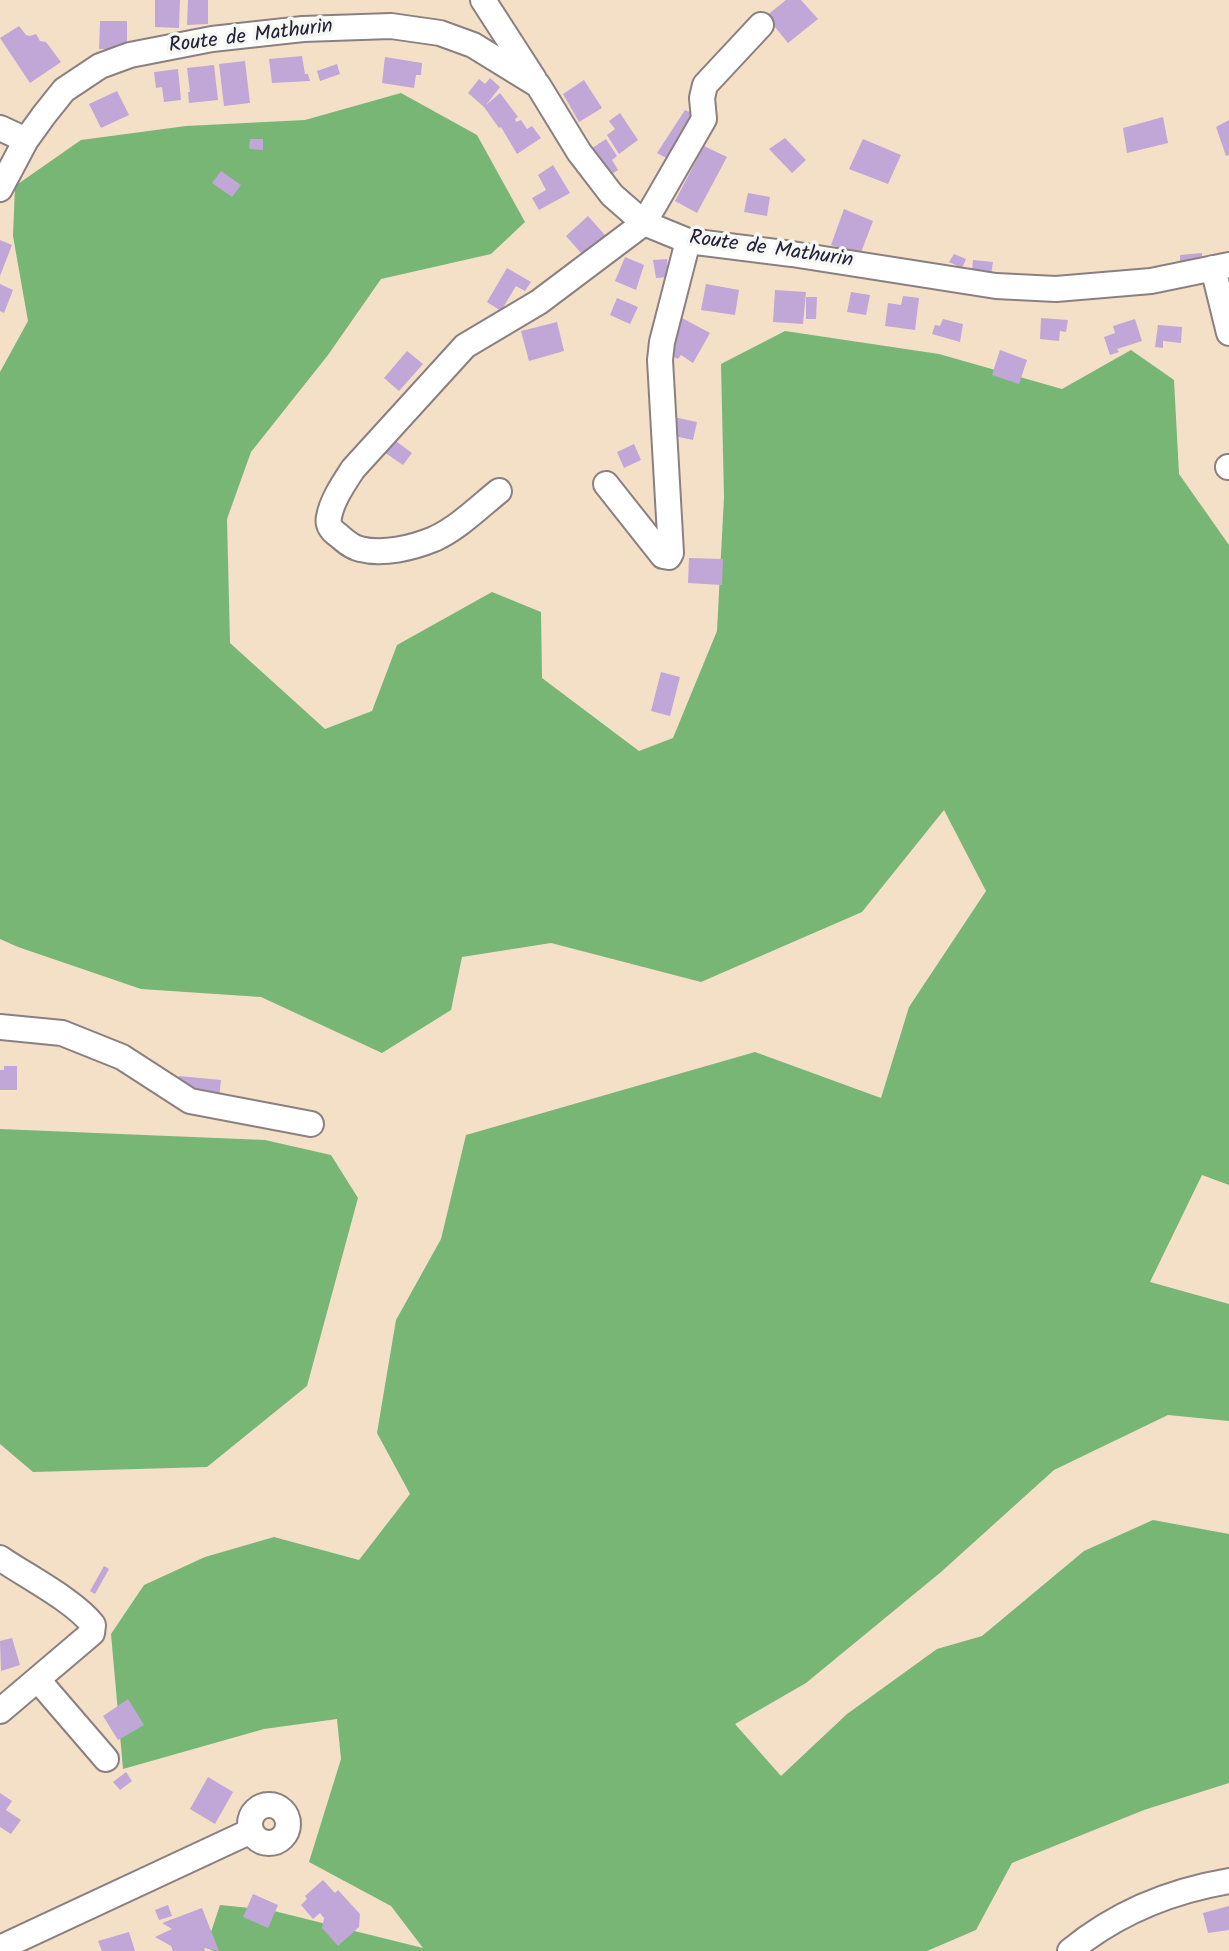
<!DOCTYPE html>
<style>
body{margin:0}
canvas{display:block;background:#f4dfc7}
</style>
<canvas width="1229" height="1951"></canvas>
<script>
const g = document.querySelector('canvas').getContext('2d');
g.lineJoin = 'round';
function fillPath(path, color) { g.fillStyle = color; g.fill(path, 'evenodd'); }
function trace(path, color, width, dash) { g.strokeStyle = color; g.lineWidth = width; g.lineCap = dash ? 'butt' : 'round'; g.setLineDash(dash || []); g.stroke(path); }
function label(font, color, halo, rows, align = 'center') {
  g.font = font + ' Kalam,sans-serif'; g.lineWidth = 7; g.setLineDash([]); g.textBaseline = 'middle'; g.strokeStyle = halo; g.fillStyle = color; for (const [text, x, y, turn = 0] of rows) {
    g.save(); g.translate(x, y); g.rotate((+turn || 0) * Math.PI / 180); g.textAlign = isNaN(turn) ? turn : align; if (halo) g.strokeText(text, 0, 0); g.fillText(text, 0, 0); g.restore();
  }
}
const forest = new Path2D(`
 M401 93 477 135 525 222 491 254 381 279 328 355 251 452 227 519 230 643 325 729 372 711 397 645 492 592 541 612 542 678 639 751 673 738 717 631 724 497 721 364 785 331 939 354 1062 389 1131 350 1174 380 1179 474 1229 545V1185L1202 1175 1150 1282 1229 1304V1421L1168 1415 1054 1470 941 1572 806 1683 735 1724 781 1776 847 1714 937 1649 982 1636 1084 1551 1153 1520 1229 1534V1783L1144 1810 1012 1863 976 1930 927 1951H213L206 1947 220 1905 270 1910 423 1948 391 1906 309 1862 341 1759 337 1719 264 1729 123 1769 111 1634 144 1585 205 1557 274 1537 359 1560 410 1494 377 1433 396 1320 441 1239 466 1135 755 1052 881 1098 909 1007 986 891 944 810 862 912 701 982 551 943 462 957 451 1010 382 1053 261 997 141 989 18 947 0 939V372L28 321 13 236 15 186 81 140 186 126 305 120Z
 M0 1129 265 1140 331 1155 358 1198 307 1386 207 1467 33 1472 0 1444Z`);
const building = new Path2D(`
 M155 0H180L179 28 155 27Z
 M188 0H208V24L187 25Z
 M786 0H801L818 19 788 43 766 16Z
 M100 21H127V49H99Z
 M19 26 26 35 30 36 36 34 40 41 46 42 61 62 30 83 0 38Z
 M302 56 305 74H308L310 81 272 83 269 59Z
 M385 57 422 63 421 75H416L414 88 382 83Z
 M245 61 250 103 224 106 219 64Z
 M337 64 340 74 320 81 317 71Z
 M214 65 218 100 189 103 188 92H190L187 68Z
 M178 69 181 100 164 102 162 87 156 88 154 72Z
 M490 78 500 87 486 105 500 93 518 117 515 119 516 122 521 120 527 129 532 126 541 138 517 154 501 127 499 128 484 107 468 93 479 79 485 84Z
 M584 80 602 108 579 122 563 94Z
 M117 91 129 115 101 128 89 104Z
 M685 110 692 113 668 159 657 153Z
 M620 113 638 140 619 154 607 135 615 129 609 121Z
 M1163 117 1168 143 1127 153 1123 128Z
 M1229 120V155L1226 156 1216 127Z
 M785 138 806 160 792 173 769 149Z
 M250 139H263V150L249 149Z
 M606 139 617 156 612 160 618 170 606 178 583 154Z
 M863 139 901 155 888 184 849 169Z
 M704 146 727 157 697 213 675 201Z
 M553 165 570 193 539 210 532 198 546 190 538 175Z
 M221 171 241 185 232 197 212 183Z
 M748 193 770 197 767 216 744 212Z
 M844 209 873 221 860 255 831 245Z
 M588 216 612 243 589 262 566 236Z
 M0 240 12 245 0 276Z
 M1202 253V262L1180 264V255Z
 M954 254 966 259 962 268 949 262Z
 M625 257 644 265 636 290 615 281Z
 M667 259 668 277 656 278 653 260Z
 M973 260 993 262 991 275 972 272Z
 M507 268 531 282 525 291 516 286 501 311 487 302Z
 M0 284 13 290 4 313 0 311Z
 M706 284 739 290 735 315 701 310Z
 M775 290 806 292 803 324 773 322Z
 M851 292 870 295 866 315 847 312Z
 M903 296 919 298 915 330 885 326 888 303 901 305Z
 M806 297H817L816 319H806Z
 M617 298 638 307 630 324 610 315Z
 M682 318 710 333 693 363 681 355 678 359 665 352Z
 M1041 318 1068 320 1066 332 1060 331 1059 341 1040 339Z
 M943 319 963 324 960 342 932 334 935 325 940 326Z
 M1135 319 1142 341 1117 349 1119 352 1110 355 1104 337 1115 333 1113 326Z
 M557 322 564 351 529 361 521 331Z
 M1158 325 1182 327 1181 343 1163 341V348L1155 347Z
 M1000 350 1027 360 1019 384 992 375Z
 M407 351 423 364 399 391 384 378Z
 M669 416 697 422 693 440 665 434Z
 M393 439 412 453 403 465 384 452Z
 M634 444 641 460 624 468 617 452Z
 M689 558 723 559 722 585 688 583Z
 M661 672 680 677 670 716 651 711Z
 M4 1066H17V1090H0V1070H4Z
 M179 1076 221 1080 219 1099 177 1094Z
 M104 1566 109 1569 95 1594 90 1591Z
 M12 1638 20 1665 1 1671 0 1641Z
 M128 1699 144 1725 118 1740 103 1716Z
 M126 1772 132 1781 120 1790 113 1782Z
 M208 1777 233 1792 215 1824 190 1809Z
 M0 1793 12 1801 6 1810 21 1820 11 1834 0 1827Z
 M323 1880 335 1893 338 1890 360 1914 359 1927 338 1946 322 1928 324 1918 320 1913 313 1919 301 1905 307 1899 305 1896Z
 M253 1894 278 1905 268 1928 243 1917Z
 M168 1905 172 1916 159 1920 155 1910Z
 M1229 1906V1930L1208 1933 1203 1913Z
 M202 1908 219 1951 204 1948 205 1951H173L171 1946 155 1937 172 1929 162 1923Z
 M129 1932 135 1951H102L98 1941Z`);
const minor = new Path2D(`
 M483 0 534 79
 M0 128 26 140
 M0 189 26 140 44 115 64 90 100 66 130 55 212 39 303 29 391 26 440 33 473 45 538 85 579 152 612 195 644 223 688 241 792 254 996 286 1056 289 1151 281 1229 265
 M1213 268 1229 333
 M1228 467H1229
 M606 484 663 556 669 557 671 553 660 360 662 342 688 241
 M499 491C478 508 458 528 434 539 412 548 383 555 360 549 351 547 344 540 338 535 332 531 327 525 329 517 332 500 344 483 353 469L465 346 539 302 644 223 704 119 702 98 705 85 761 25
 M0 1027 62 1033 122 1057 190 1101 311 1124
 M0 1558C26 1576 75 1601 93 1625L92 1633 0 1711
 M38 1680 106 1759
 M250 1824a19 19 0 1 1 38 0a19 19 0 1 1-38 0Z
 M0 1948 251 1831
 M1070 1951C1116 1913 1170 1891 1229 1881`);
const streetNames = [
 ["Route de Mathurin",251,38,-7],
 ["Route de Mathurin",771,251,8]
];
fillPath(forest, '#78b676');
fillPath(building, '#c0a7d8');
trace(minor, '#8b8081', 28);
trace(minor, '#fff', 24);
label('21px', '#22223b', '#f6f6f2', streetNames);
</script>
